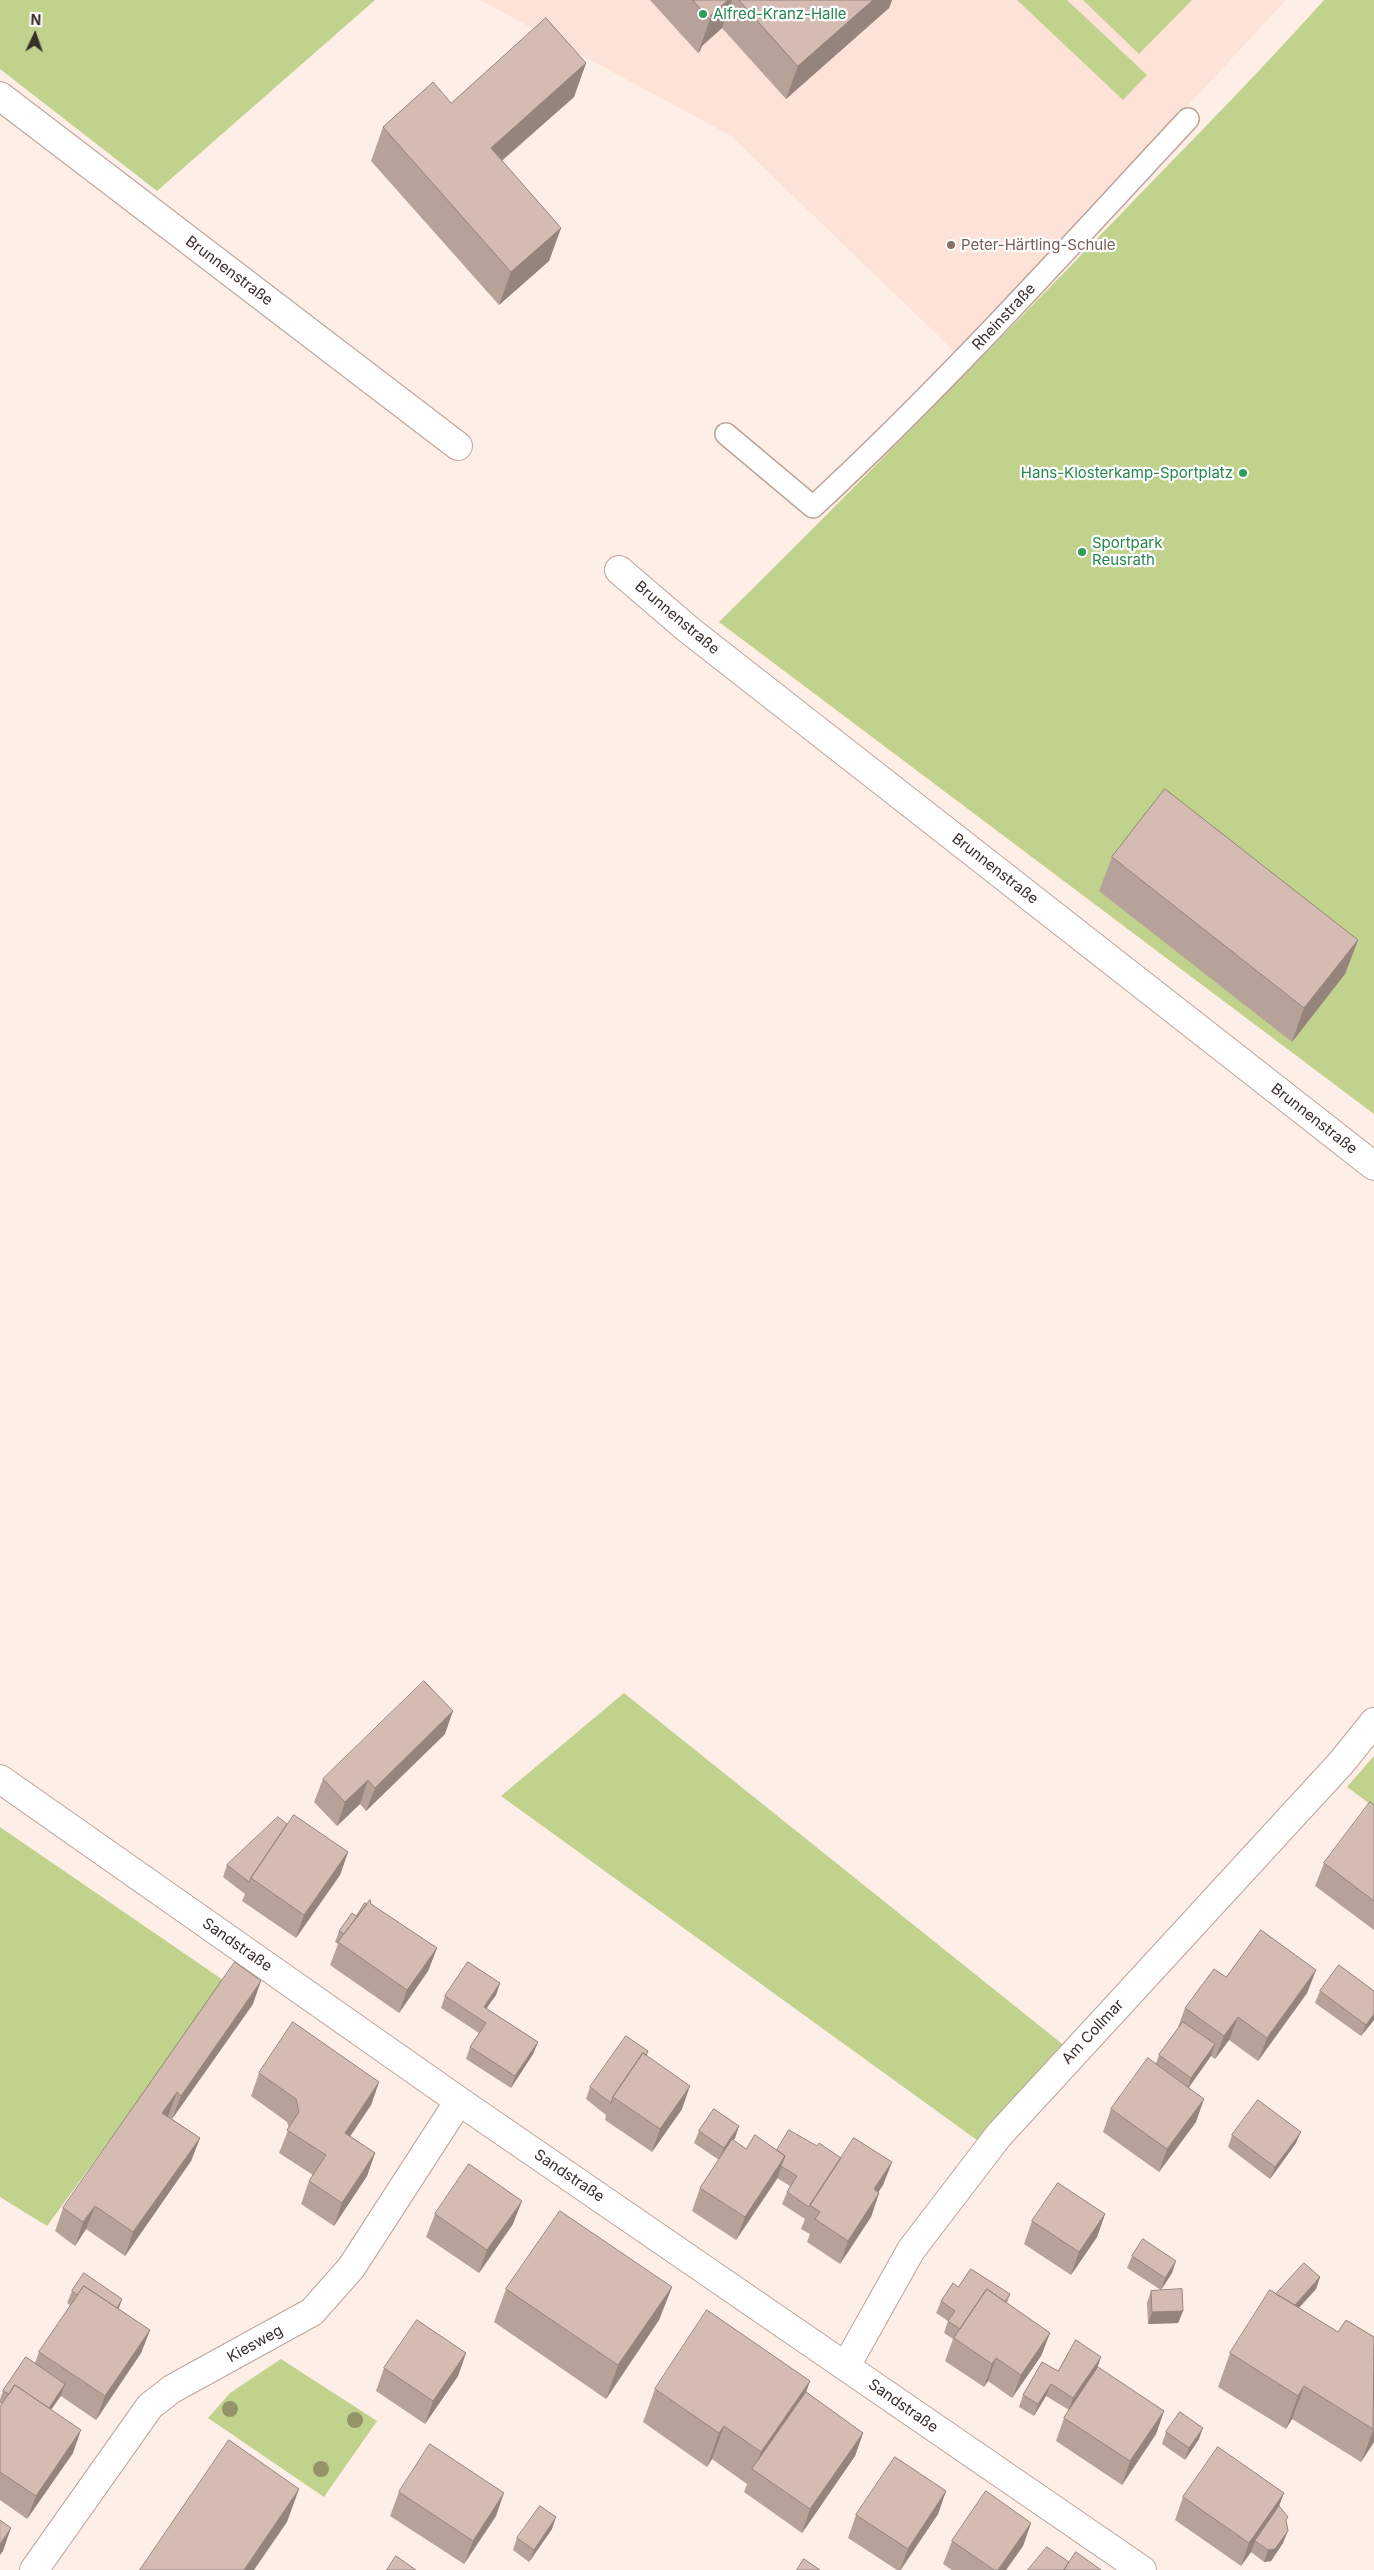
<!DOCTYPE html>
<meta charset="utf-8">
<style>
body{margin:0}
#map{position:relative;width:1374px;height:2570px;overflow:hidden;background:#feeee8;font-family:Inter,sans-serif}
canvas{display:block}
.north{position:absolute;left:10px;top:10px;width:50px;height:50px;-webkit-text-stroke:4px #fff;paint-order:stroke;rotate:3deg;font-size:14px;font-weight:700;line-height:20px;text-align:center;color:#382e2a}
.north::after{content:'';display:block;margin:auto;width:18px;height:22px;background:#382e2a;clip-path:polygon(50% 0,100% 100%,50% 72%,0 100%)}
</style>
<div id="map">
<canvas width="1374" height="2570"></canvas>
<div class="north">N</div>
</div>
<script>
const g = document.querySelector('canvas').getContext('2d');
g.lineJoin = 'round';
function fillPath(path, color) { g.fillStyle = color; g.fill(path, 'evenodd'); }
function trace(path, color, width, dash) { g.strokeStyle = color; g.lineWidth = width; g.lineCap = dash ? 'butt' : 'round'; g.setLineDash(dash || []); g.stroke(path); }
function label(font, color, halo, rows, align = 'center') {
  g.font = font + ' Inter,sans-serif'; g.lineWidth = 4.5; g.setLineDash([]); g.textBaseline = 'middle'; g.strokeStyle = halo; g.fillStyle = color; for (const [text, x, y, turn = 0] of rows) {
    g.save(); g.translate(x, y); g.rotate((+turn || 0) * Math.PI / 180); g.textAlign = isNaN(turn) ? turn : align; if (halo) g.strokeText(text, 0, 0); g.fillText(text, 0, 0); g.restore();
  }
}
const built = new Path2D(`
 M480 0H1286L957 354 731 136Z`);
const green = new Path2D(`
 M0 0H375L157 191 0 69Z
 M1017 0H1067L1147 75 1123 100Z
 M1083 0H1192L1139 54Z
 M1324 0H1374V1114L719 622C853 490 985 354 1117 218 1186 146 1257 75 1324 0Z
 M624 1693 1066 2047 981 2143 501 1796Z
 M1374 1756V1807L1347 1787Z
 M0 1827 226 1982 47 2226 0 2197Z
 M281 2359 377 2421 324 2497 208 2418 230 2393Z`);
const lane = new Path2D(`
 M726 434 813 507C945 385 1065 251 1188 119`);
const street = new Path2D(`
 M0 96 458 446
 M619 570 689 630 1374 1166
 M0 1779 459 2101 1142 2570
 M846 2366 911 2250 999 2135 1341 1763 1374 1722
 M34 2570 150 2406 172 2389 312 2312 351 2268 459 2101`);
const trees = [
 [230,2409],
 [355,2420],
 [321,2469]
];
const wall = new Path2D(`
 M650 0H892L889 8 786 99 722 28 702 46 700 51 698 53Z
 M586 63 574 97 502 161 561 228 549 261 499 305 371 161 383 127 451 103Z
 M1112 857 1358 940 1345 974 1292 1042 1099 891Z
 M445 1734 366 1811 360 1804 337 1826 314 1802 323 1779Z
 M1374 1805V1930L1315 1886 1324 1863Z
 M287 1824 348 1852 340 1875 296 1938 242 1901 245 1894 223 1877 227 1865Z
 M367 1904H371L437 1948 428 1971 399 2013 330 1965 338 1944 335 1942 339 1931 356 1916Z
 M1316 1970 1307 1993 1258 2061 1229 2040 1215 2059 1211 2056 1189 2087 1196 2122 1159 2172 1103 2132 1111 2109 1156 2063 1159 2055 1177 2030 1185 2008 1226 1977Z
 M500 1983 496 1995 486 2008 538 2042 533 2054 511 2088 466 2059 470 2047 479 2033 441 2008 445 1996Z
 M1320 1991 1374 2020 1361 2036 1315 2003Z
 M253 2004 172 2119 168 2116 200 2138 191 2161 125 2256 86 2229 75 2246 55 2231 63 2208Z
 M647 2055 682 2109 652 2152 605 2120 606 2115 586 2099 590 2087Z
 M259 2073 379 2082 371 2105 350 2136 375 2153 367 2176 334 2226 301 2204 309 2181 313 2175 279 2153 289 2128 287 2122 251 2096Z
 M739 2126 735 2138 733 2140 746 2149 777 2150 817 2146 841 2158 892 2162 883 2185 878 2193H879L871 2217 840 2264 807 2242 810 2234 801 2229 805 2219 782 2204 787 2192 790 2186 777 2178 736 2240 692 2211 700 2188 719 2160 694 2143 699 2131Z
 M1232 2135 1296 2143 1270 2179 1228 2147Z
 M435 2214 513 2224 479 2273 426 2237Z
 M1105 2214 1097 2237 1071 2275 1024 2244 1032 2221Z
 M1132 2256 1172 2273 1161 2290 1127 2268Z
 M1320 2277 1316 2289 1299 2308 1338 2332 1374 2337V2442L1361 2462 1292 2419 1286 2429 1218 2387 1230 2353 1276 2294Z
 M672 2287 659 2320 606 2399 494 2322 506 2289Z
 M958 2287 1010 2294 1007 2303 1050 2333 1041 2356 1012 2398 988 2381 984 2387 945 2361 953 2339 944 2333 948 2321 936 2313 941 2301Z
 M72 2291 119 2309 150 2330 141 2353 96 2420 61 2396 51 2410 73 2453 27 2519 0 2500V2407L2 2405 0 2403V2399L3 2391 35 2363 39 2352 71 2306 67 2303Z
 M1151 2291 1183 2311 1178 2323 1148 2324 1147 2303Z
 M466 2353 458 2376 425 2424 376 2391 384 2368Z
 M1097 2369 1164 2411 1156 2434 1122 2485 1056 2441 1064 2418 1093 2375 1069 2410 1046 2396 1034 2416 1019 2407 1023 2395 1058 2371Z
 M810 2381 806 2392 863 2433 855 2456 802 2533 744 2492 747 2484 712 2459 707 2467 643 2422 655 2389Z
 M1166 2432 1199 2439 1185 2460 1162 2444Z
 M946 2491 938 2514 901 2570H897L848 2538 856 2515Z
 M399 2492 496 2516 464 2564 390 2516Z
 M1284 2493 1279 2506 1286 2522 1283 2543 1271 2561 1264 2562 1251 2552 1241 2566 1175 2520 1183 2497Z
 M1031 2523 1023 2546 1006 2570H952L943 2564 952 2541Z
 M552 2529 529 2562 513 2550 517 2538Z`);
const shadedWall = new Path2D(`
 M728 0H732L722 28 702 46 700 51 698 53 710 19V16Z
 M873 0H892L889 8 786 99 798 66Z
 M586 63 574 97 478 181 491 148Z
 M561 228 549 261 499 305 511 272Z
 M1358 940 1345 974 1292 1042 1304 1008Z
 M453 1711 445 1734 366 1811 375 1788Z
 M368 1780 360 1804 337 1826 345 1802Z
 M348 1852 340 1875 296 1938 304 1915Z
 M437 1948 428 1971 399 2013 407 1990Z
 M1316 1970 1307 1993 1258 2061 1267 2038Z
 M261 1981 253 2004 172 2119 181 2096Z
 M500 1983 496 1995 479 2019 484 2007Z
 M1374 2014V2020L1361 2036 1366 2025Z
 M1238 2017 1229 2040 1215 2059 1224 2036Z
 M538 2042 533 2054 511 2088 515 2076Z
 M1215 2044 1211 2056 1187 2090 1191 2078Z
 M379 2082 371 2105 337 2156 345 2133Z
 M690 2086 682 2109 652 2152 660 2129Z
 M177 2092 168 2116 154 2136 162 2113Z
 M1204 2099 1196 2122 1159 2172 1167 2149Z
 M739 2126 735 2138 719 2160 724 2148Z
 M1301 2132 1296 2143 1270 2179 1275 2167Z
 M200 2138 191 2161 125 2256 133 2232Z
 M375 2153 367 2176 334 2226 342 2203Z
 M785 2156 777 2179 736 2240 745 2217Z
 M892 2162 883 2185 865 2212 874 2189Z
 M879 2193 871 2217 840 2264 848 2241Z
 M522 2201 513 2224 479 2273 487 2250Z
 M95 2206 86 2229 75 2246 83 2222Z
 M1105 2214 1097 2237 1071 2275 1079 2252Z
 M1176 2261 1172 2273 1161 2290 1165 2278Z
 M1320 2277 1316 2289 1285 2323 1290 2311Z
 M672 2287 659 2320 606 2399 618 2365Z
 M122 2299 118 2311 110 2318Z
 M1183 2311 1178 2323 1148 2324 1152 2312Z
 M150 2330 141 2353 96 2420 105 2396Z
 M1050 2333 1041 2356 1012 2398 1021 2375Z
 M466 2353 458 2376 425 2424 433 2401Z
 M1101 2357 1097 2369 1069 2410 1073 2398Z
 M996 2358 988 2381 984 2387 992 2364Z
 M810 2381 798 2415 754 2470 761 2452Z
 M65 2384 61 2395 38 2429 42 2417Z
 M1051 2384 1046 2396 1034 2416 1038 2404Z
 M1304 2386 1292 2419 1286 2429 1298 2396Z
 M1164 2411 1156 2434 1122 2485 1130 2461Z
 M724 2426 712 2459 707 2467 719 2433Z
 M1203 2428 1199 2439 1185 2460 1189 2448Z
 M1374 2428V2442L1361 2462Z
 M81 2430 73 2453 27 2519 36 2496Z
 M863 2433 855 2456 802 2533 810 2509Z
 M299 2489 287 2522 254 2570H244Z
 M946 2491 938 2514 900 2570 908 2549Z
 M504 2493 496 2516 464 2564 473 2541Z
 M1284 2493 1275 2516 1255 2541 1251 2552 1241 2566 1249 2543Z
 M556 2517 552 2529 529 2562 534 2550Z
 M1031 2523 1023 2546 1006 2570H998Z
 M11 2528 3 2551 0 2555V2544Z
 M1288 2531 1283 2543 1271 2561 1264 2562 1268 2550Z`);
const building = new Path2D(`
 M693 0H728L710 16 712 17 710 19Z
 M739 0H873L798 66Z
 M546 18 586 63 491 148 561 228 511 272 383 127 433 82 451 103Z
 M1165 789 1358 940 1304 1008 1112 857Z
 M424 1681 453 1711 375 1788 368 1780 345 1802 323 1779Z
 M1370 1802 1374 1805V1901L1324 1863Z
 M294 1815 348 1852 304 1915 251 1878Z
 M278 1817 287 1824 251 1878 249 1882 227 1865Z
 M370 1900 371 1904 437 1948 407 1990 338 1942Z
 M365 1903 367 1904 344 1934 339 1931 352 1913 356 1916Z
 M1261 1930 1316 1970 1267 2038 1238 2017 1224 2036 1185 2008 1214 1969 1226 1977Z
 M235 1962 261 1981 181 2096 177 2092 162 2113 200 2138 133 2232 95 2206 83 2222 63 2208Z
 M468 1962 500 1983 484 2007 538 2042 515 2076 470 2047 486 2023 445 1996Z
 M1339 1965 1374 1991V2014L1366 2025 1320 1991Z
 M293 2022 379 2082 345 2133 375 2153 342 2203 309 2181 326 2155 287 2130 299 2112 296 2099 259 2073Z
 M1183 2022 1215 2044 1191 2078 1159 2055Z
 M626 2036 648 2051 646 2055 643 2053 613 2097 611 2103 590 2087Z
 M643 2053 690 2086 660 2129 613 2097Z
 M1148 2058 1204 2099 1167 2149 1111 2109Z
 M1258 2100 1301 2132 1275 2167 1232 2135Z
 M714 2109 739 2126 724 2148 699 2131Z
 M789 2130 817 2146 819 2143 841 2158 809 2207 787 2192 797 2176 781 2166 785 2156 777 2150Z
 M755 2135 785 2156 745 2217 700 2188 732 2139 746 2149Z
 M854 2138 892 2162 874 2189 879 2193 848 2241 815 2219 820 2212 810 2205Z
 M469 2164 522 2201 487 2250 435 2214Z
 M1058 2183 1105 2214 1079 2252 1032 2221Z
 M560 2211 672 2287 618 2365 506 2289Z
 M1143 2239 1176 2261 1165 2278 1132 2256Z
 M1304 2263 1320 2277 1295 2305 1276 2294Z
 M971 2269 1010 2294 1005 2302 987 2289 960 2329 948 2321 955 2311 941 2301 953 2283 958 2287Z
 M84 2273 122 2299 117 2308 84 2286 77 2295 72 2291Z
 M84 2286 150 2330 105 2396 39 2352Z
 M987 2289 1050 2333 1021 2375 996 2358 992 2364 954 2338Z
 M1182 2289 1183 2311 1152 2312 1151 2291Z
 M1270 2290 1338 2332 1346 2320 1374 2337 1373 2429 1304 2386 1298 2396 1230 2353Z
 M707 2310 810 2381 761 2452 724 2426 719 2433 655 2389Z
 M417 2320 466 2353 433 2401 384 2368Z
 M1076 2340 1101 2357 1073 2398 1051 2384 1038 2404 1023 2395 1042 2362 1058 2371Z
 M26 2357 65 2384 49 2408 15 2385 9 2394 3 2391Z
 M1098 2367 1164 2411 1130 2461 1064 2418Z
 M15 2385 81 2430 36 2496 0 2472V2407Z
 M806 2392 863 2433 810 2509 752 2469Z
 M1180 2412 1203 2428 1189 2448 1166 2432Z
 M229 2440 299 2489 244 2570H140Z
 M430 2444 504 2493 473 2541 399 2492Z
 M1218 2447 1284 2493 1249 2543 1183 2497Z
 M895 2457 946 2491 908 2549 856 2515Z
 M986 2491 1031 2523 998 2570H994L952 2541Z
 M540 2506 556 2517 534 2550 517 2538Z
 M1279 2506 1288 2517 1286 2520 1288 2531 1275 2549 1268 2550 1255 2541Z
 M0 2520 11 2528 0 2544Z
 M1047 2547 1069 2562 1064 2570H1028Z
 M1076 2552 1101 2570H1064Z
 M396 2556 416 2570H387Z
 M804 2559 820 2570H797Z`);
const markers = [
 [703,14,5,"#2e9e5b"],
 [951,245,5,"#8d6e63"],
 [1243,473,5,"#2e9e5b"],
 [1082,552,5,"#2e9e5b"]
];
const leisureNames = [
 ["Alfred-Kranz-Halle",713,14],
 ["Hans-Klosterkamp-Sportplatz",1233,473,"right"],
 ["Sportpark",1092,543],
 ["Reusrath",1092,560]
];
const educationNames = [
 ["Peter-Härtling-Schule",961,245]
];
const streetNames = [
 ["Brunnenstraße",229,271,37],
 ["Rheinstraße",1004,317,-47],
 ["Brunnenstraße",677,618,40],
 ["Brunnenstraße",995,869,38],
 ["Brunnenstraße",1314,1119,38],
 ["Sandstraße",237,1945,35],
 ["Am Collmar",1093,2032,-47],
 ["Sandstraße",569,2176,34],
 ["Kiesweg",255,2344,-29],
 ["Sandstraße",903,2406,35]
];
fillPath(built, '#fde2d8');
fillPath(green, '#c1d28d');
trace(lane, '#bca49b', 24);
trace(street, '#bca49b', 30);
trace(lane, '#fff', 21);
trace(street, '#fff', 28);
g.fillStyle = '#949469';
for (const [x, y] of trees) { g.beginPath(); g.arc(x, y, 8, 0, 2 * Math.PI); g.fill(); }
fillPath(wall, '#b7a29a');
fillPath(shadedWall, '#95847d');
fillPath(building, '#d5bcb3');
trace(building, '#95847d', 1);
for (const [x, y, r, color] of markers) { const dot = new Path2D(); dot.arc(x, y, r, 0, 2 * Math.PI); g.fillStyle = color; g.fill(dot); trace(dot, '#fff', 2); }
label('15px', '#27864d', '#fff', leisureNames, 'left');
label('15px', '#785e54', '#fff', educationNames, 'left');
label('15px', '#382e2a', '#fff', streetNames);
</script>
